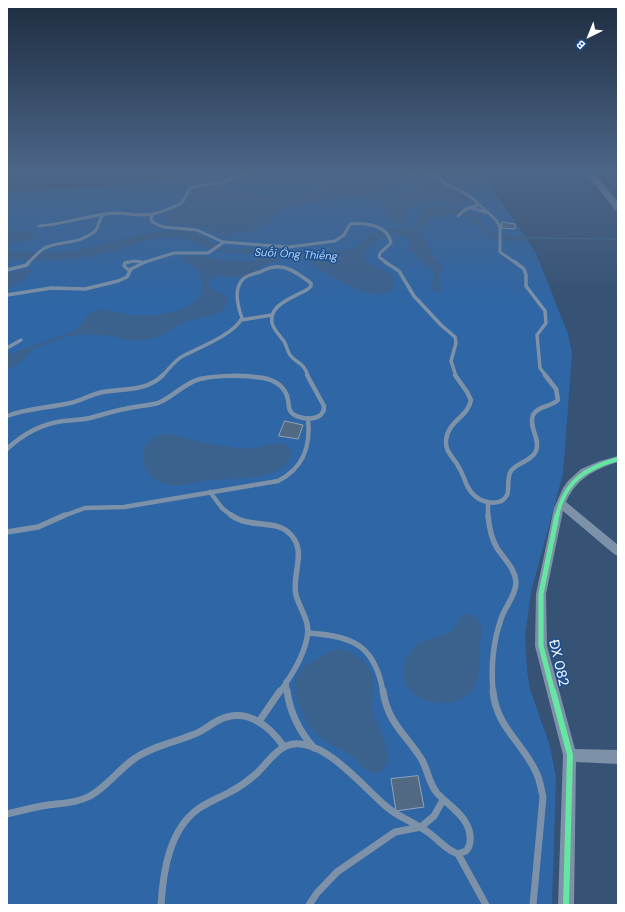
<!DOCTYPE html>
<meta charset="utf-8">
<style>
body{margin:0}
#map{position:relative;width:625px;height:912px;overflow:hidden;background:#365274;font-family:"DM Sans",sans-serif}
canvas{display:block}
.frame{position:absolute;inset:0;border:8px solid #fff;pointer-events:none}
.north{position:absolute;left:569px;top:16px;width:40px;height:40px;-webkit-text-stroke:3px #1b4f8f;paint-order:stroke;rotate:223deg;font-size:11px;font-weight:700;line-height:16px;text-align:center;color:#fff}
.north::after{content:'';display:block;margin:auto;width:14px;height:18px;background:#fff;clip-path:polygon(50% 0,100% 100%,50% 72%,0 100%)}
</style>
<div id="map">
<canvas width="625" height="912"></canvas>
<div class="frame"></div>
<div class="north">B</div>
</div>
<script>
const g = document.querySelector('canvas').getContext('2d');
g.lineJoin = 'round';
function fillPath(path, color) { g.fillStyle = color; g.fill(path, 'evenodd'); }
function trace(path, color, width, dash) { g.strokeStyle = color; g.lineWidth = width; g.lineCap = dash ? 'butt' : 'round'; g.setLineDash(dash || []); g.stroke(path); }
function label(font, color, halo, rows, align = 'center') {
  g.font = font + ' "DM Sans",sans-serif'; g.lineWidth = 3; g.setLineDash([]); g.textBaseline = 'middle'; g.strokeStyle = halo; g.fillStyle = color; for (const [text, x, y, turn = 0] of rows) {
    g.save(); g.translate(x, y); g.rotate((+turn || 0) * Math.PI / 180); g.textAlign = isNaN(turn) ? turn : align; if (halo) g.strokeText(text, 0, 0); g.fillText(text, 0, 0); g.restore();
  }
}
const green = new Path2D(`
 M239 173H482L536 253 568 334 572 353 563 474 531 592 525 636 527 670 530 689 550 746 556 778 552 905H7V193L121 185 205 174Z`);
const water = new Path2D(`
 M435 173H474L478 181C473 189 459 188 451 184 445 180 443 176 435 173Z
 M344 175 374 179 379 182 381 192 385 193H397L419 187 421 185 419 182 412 177C421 172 467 192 471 202L464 205 439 202H429L412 207 406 211 404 216 407 222 400 224 389 221 385 209 378 200 369 197 351 196 295 204 273 215 269 224 259 226 252 232H238L232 235 223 236 203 227 169 224 162 219C163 212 178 207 184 203 191 198 193 190 199 187L234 189 259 195 304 194 324 187 327 185 329 180 333 177Z
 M438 206C453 206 467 211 479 220 484 223 488 229 494 232 503 236 514 236 525 235L528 240C516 241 504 243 494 239 488 237 485 233 481 229 465 214 457 209 434 218 428 221 421 225 418 232L430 248 433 256 443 268 440 279 441 291 438 292 431 289 434 274 432 269 409 250 411 242 409 239C394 227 370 239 364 256 367 269 385 267 393 277L394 287C380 308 334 278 319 269 313 264 310 259 302 258 288 256 272 261 260 267 254 271 248 275 241 277 231 279 213 271 208 284 213 294 225 292 229 300L224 309 217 314 184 322 161 336 150 339 131 341 103 335H75L65 337 32 350 21 362 7 370V355L74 331C85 325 82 313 98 310 110 308 122 315 134 315 155 317 207 312 202 280 200 269 190 263 181 258L190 254 223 260 251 262 257 258 253 254C239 254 225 253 211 249 194 244 189 235 169 237 148 238 130 247 110 252 77 260 41 262 7 259V251L43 253 74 251 153 232 181 230 195 232 215 244 230 249 266 248 296 251H339L356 248 369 236 380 232 414 225 417 222C416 209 426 206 438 206Z
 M7 229 32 232 36 235 27 241 7 244Z
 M25 269 31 270C29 279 15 285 7 289V274Z
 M170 434 213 445 245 449 282 443 290 448 291 456C281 482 232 478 210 480 193 482 175 490 159 482 136 470 136 434 170 434Z
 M468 614C486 621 482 629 480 643 477 658 482 672 475 686 460 715 400 706 404 669 404 663 406 657 410 652 422 636 436 640 450 632 457 627 457 620 462 615Z
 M339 649C355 652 375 666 374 684 374 694 371 702 373 711 376 725 401 763 379 772 368 777 360 762 352 756 337 746 325 745 313 730 301 715 288 688 300 671 304 664 311 663 317 659 325 654 329 650 339 649Z`);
const stream = new Path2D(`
 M523 238 618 239`);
const building = new Path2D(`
 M502 222 515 224V229L502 228Z
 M285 421 303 425 298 439 279 436Z
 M418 776 424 807 396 811 391 779Z`);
const laneFar4 = new Path2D(`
 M406 173H415
 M424 173 438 177 445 184 463 192 472 198 496 220 500 227V252L516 263
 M472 208 488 213
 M153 214 151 218 152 222 163 227 197 230 223 242 289 247 335 241 344 235 350 224C365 222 388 225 391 243L380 253 379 257 387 263
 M458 216 466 209 478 205
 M39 226C65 224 89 215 114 213 123 213 133 215 142 215 155 215 168 210 180 204 186 200 186 191 192 187L225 182 245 173
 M28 263C34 258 39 250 47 247 62 241 79 244 94 232 99 228 98 221 102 216
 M125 263 134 261 142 262
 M142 263 174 253H208L224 242`);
const laneFar3 = new Path2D(`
 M128 262 125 263 124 266 130 271
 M385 262 399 271 414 296 441 325 455 337 456 343 451 361 456 376
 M515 262 524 269 526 275V286L545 311 546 323 537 335 540 368 546 376
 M7 270 27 265 29 262
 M7 295 51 288 85 289 118 281 127 277 131 269 145 262
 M241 320 272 315
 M7 348 21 340
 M162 376C168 370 175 360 183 356 198 348 235 334 242 318 238 307 233 289 243 279 247 275 254 274 260 272 266 269 274 266 281 267 292 268 302 277 311 283V286L308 289C295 297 265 305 273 326 276 332 280 336 284 341 287 346 287 351 290 355 297 364 304 362 308 376`);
const laneFar2 = new Path2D(`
 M455 375 467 392 471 400C468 417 448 421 446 440 445 451 452 456 457 464 460 469 462 473 464 478 466 484 469 491 475 496 483 503 501 507 507 495 510 488 506 479 511 471 517 462 531 462 536 451 541 439 528 427 533 415 537 406 551 407 558 400L556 389 545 375
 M7 416C28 408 49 408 70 403 81 401 91 394 103 392 124 388 146 392 163 375
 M7 449C23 434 41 424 63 421 72 420 81 420 90 418 102 415 113 411 125 409 136 406 147 406 158 403 173 397 184 383 200 379 219 375 244 375 263 378 275 380 286 387 288 400 289 406 288 410 293 414 302 421 325 421 324 406L307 375
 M210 492 222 508 232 516
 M63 516 85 508 124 507 278 481C304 468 311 446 308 418
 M488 516V502`);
const laneFar1 = new Path2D(`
 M231 515C250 529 273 519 288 532 309 550 291 573 296 595 300 610 311 622 307 638 303 658 291 676 280 692
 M488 515C489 527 491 538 497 548 504 559 515 568 516 582 516 596 505 606 501 619 493 642 491 668 493 692
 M7 532 38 527 65 515
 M308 633C353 636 375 645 383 692
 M286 682 287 692`);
const lane = new Path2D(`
 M287 691C290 713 299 731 314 748
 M493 691C496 726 521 741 535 770 540 779 541 788 543 797L533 905
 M260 720 280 691
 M7 814C19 811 31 808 42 806 58 803 75 804 90 796 107 787 118 770 134 759 151 747 172 743 192 735 202 732 209 725 219 720 246 707 269 725 284 747
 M458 854 486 905
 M161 905C163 872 169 830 198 809 208 802 219 798 230 792 240 787 249 780 257 773 267 764 273 752 286 746 321 732 364 789 388 808 400 818 416 823 429 833 439 840 446 850 458 854L466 851C472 844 471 833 467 825 461 812 447 804 437 793 429 784 428 771 422 760 406 734 388 724 383 691
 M309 905 317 893 337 872 395 832 421 827 434 816 443 800`);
const street = new Path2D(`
 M618 456V462C595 469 576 479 566 502L618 545V556L614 554 563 511 546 594 547 646 575 749 618 750V764L576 762 574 905H558L563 755 535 646 536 594 554 508 563 488 568 481 581 469 600 461Z`);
const primary = new Path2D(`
 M586 173H594L618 202V211L615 210Z`);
const cyclewayFar2 = new Path2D(`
 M557 516C565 481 585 468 618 459`);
const cyclewayFar1 = new Path2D(`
 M553 692 541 646V594L557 515`);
const cycleway = new Path2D(`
 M553 691 570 755 566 905`);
const farWaternames = [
 ["Suối Ông Thiềng",296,255,3]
];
const nearStreetnames = [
 ["ĐX 082",558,663,77]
];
fillPath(green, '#2f66a5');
fillPath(water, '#3b618d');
trace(stream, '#3b618d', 1.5);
fillPath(building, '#526984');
trace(building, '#92a2b6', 1);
trace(laneFar4, '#7d92a8', 3);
trace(laneFar3, '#7d92a8', 3.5);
trace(laneFar2, '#7d92a8', 4.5);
trace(laneFar1, '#7d92a8', 5.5);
trace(lane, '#7d92a8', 7);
fillPath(street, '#7d92a8');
fillPath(primary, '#7d8ea7');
trace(cyclewayFar2, '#66e7a1', 4);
trace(cyclewayFar1, '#66e7a1', 5);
trace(cycleway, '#66e7a1', 6);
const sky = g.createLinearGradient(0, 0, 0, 301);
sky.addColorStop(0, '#1e2d40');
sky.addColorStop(0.57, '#4c6688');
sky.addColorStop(1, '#4c668800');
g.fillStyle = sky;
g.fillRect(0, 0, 625, 301);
label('italic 11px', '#b5d3f5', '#1b4f8f', farWaternames);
label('14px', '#fff', '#1b4f8f', nearStreetnames);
</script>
